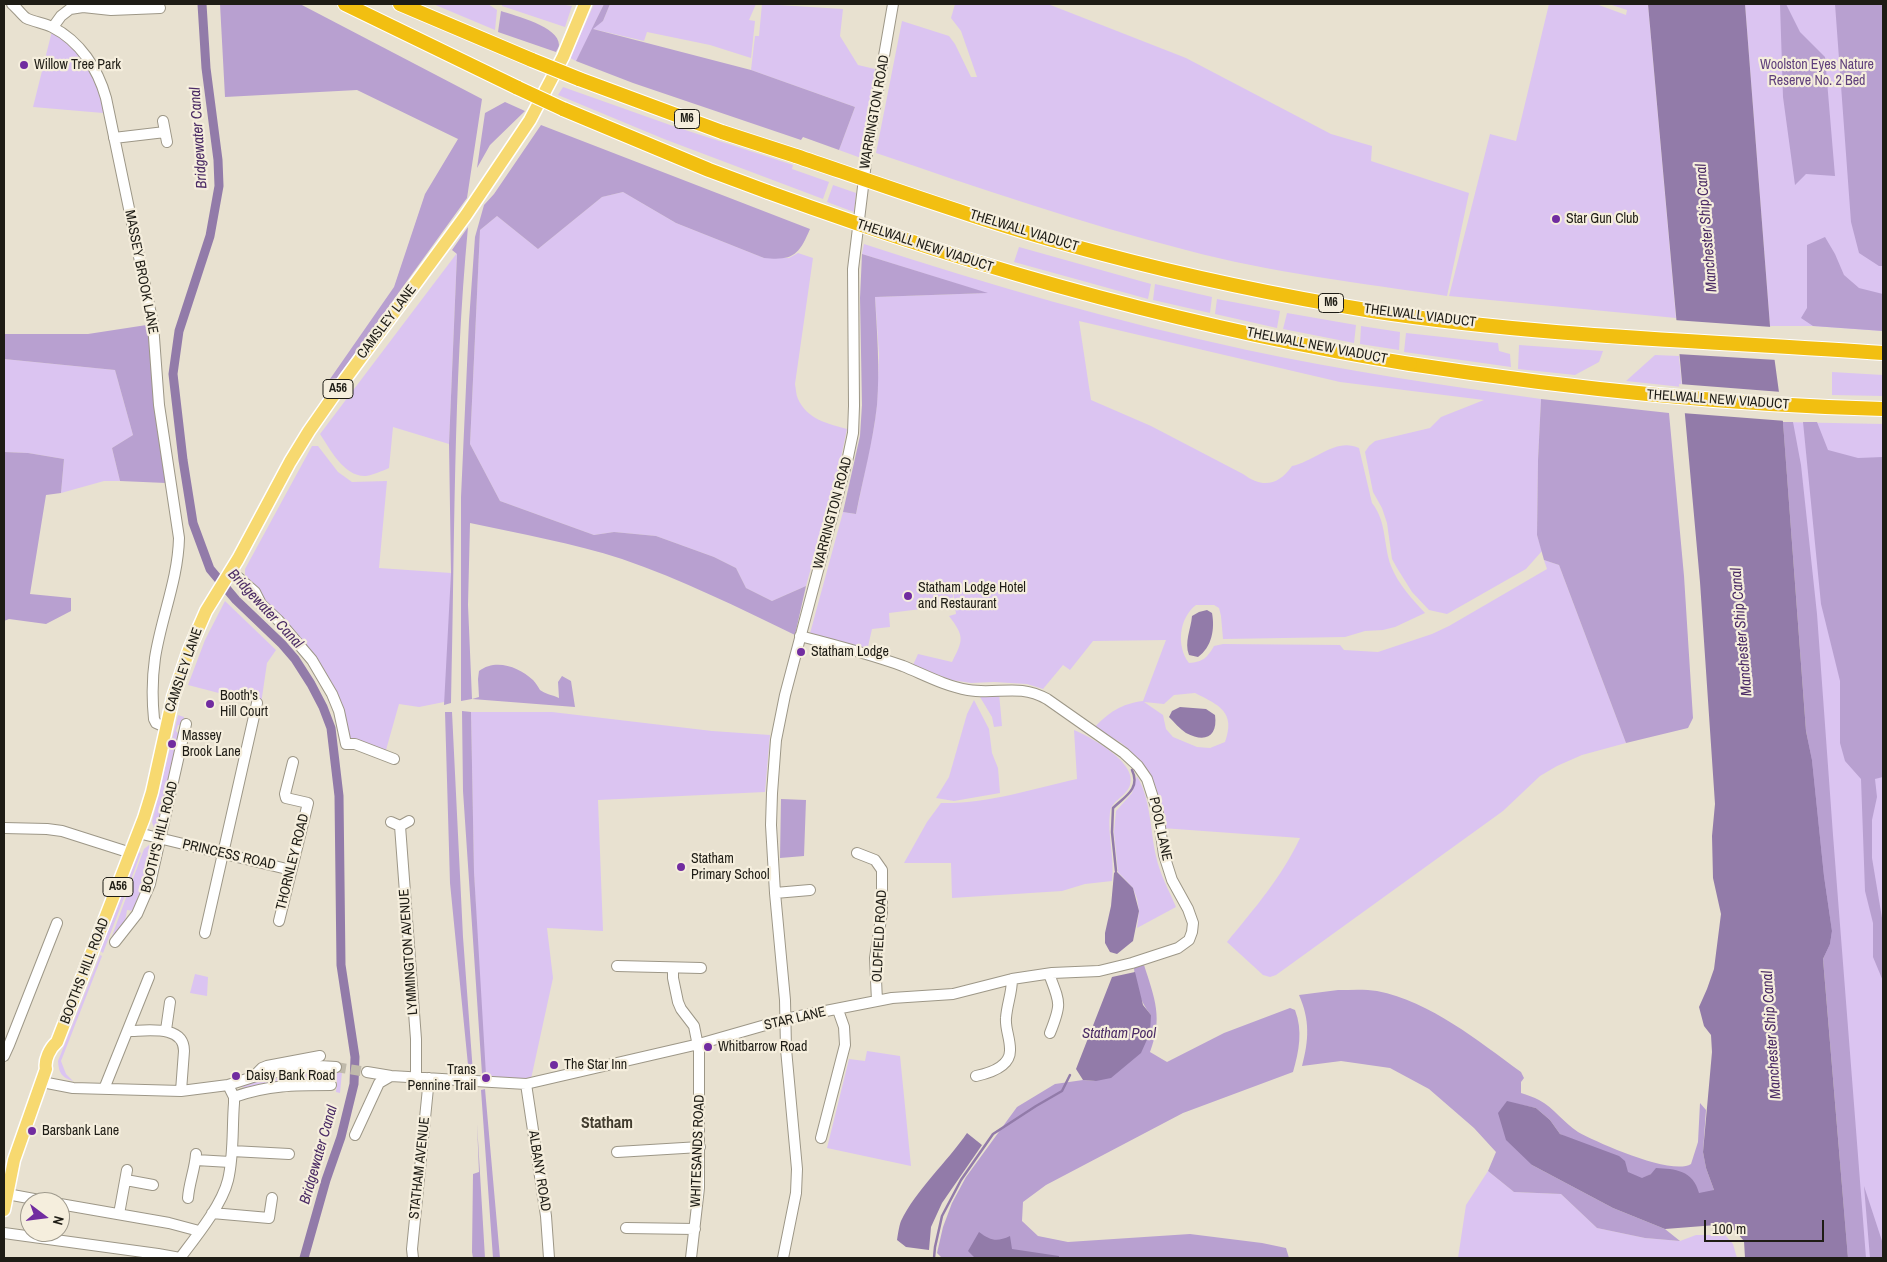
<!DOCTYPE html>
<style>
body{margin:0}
#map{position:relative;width:1887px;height:1262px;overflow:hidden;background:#e8e1d0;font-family:"Archivo Narrow",sans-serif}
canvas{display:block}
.frame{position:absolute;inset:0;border:5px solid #1e1c15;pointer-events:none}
.north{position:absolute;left:20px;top:1192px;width:50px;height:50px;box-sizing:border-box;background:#f5eedd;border:1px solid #9f9a8d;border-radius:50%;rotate:105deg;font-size:14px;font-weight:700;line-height:20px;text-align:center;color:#1e1c15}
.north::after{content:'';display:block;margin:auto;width:18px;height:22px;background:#712ca0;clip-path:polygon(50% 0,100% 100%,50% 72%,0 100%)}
.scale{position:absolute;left:1704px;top:1220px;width:120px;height:22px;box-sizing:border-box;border:2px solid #1e1c15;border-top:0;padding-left:6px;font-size:15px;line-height:18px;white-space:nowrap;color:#1e1c15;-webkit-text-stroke:4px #f5eedd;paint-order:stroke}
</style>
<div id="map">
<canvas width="1887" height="1262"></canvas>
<div class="frame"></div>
<div class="north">N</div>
<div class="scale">100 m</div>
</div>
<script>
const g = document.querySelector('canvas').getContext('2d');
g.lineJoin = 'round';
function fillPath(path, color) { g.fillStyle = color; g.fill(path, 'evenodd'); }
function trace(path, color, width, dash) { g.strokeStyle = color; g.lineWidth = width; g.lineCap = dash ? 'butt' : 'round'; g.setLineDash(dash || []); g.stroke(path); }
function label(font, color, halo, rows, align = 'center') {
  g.font = font + ' "Archivo Narrow",sans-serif'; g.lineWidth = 4.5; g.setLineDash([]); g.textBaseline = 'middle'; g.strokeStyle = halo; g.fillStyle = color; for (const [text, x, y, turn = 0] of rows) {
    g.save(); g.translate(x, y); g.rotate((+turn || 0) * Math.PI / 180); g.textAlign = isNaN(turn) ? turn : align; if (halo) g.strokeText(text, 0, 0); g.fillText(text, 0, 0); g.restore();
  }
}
const green = new Path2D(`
 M433 4H488L497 10 495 30Z
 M502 4H560L572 6 565 27 502 6Z
 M594 4H604L593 27 603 21 610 4H756L749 20 755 21 751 58 710 45 647 32 644 41 593 29 576 61 570 58Z
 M762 4 843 9 840 36 858 65 875 69 861 158 839 150 855 107 751 70 755 36H759Z
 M955 4H1048L1186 58 1331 134 1372 146 1371 161 1469 193 1447 296C1360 283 1272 273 1186 250 1081 223 979 188 876 153L902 21 949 36 955 44 971 77H977L961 31 951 18Z
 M1549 4H1596L1626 15 1627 10 1609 4H1648L1676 318 1449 296 1490 134 1516 141Z
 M1745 4H1883V331L1813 326H1770Z
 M53 27 71 41 101 80 103 113 33 107Z
 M563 87 673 126 793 165 792 169 829 182 823 199 664 139 558 95Z
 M833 185 856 193 854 212 827 202Z
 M623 192 676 223 764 258H789L798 253 813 258 795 384C796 389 796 395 798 399 807 419 828 424 847 429L839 467 806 586 772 601 746 588 736 568 714 557 656 536 614 532 594 535 500 501 470 444 480 230 497 216 538 249 602 197Z
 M864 244C990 285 1117 322 1247 350 1344 371 1443 385 1541 399L1538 460 1537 535 1542 551 1526 569 1447 614 1429 610 1412 592 1397 568 1392 559 1387 523 1382 508 1373 492 1365 452 1369 446 1375 441 1430 428 1441 417 1484 400 1340 382 1079 321 1091 400 1151 426 1243 474C1262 488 1278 486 1292 466 1315 461 1336 437 1359 448L1372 503C1387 522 1383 544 1391 566 1398 584 1412 599 1425 613L1395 627 1383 630 1365 631 1345 637 1223 639 1221 616 1219 608 1214 605H1196C1179 618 1176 646 1189 663 1203 662 1207 658 1214 646L1223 644 1340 645 1344 650 1378 652 1432 634 1449 626 1547 569 1544 560 1559 565 1626 743 1582 755 1557 766 1540 776 1503 811 1276 975 1270 977 1263 975 1227 942C1254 909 1282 877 1300 838L1162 828C1161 814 1160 798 1155 785 1148 770 1132 750 1118 741 1110 736 1101 734 1094 728 1109 712 1121 704 1143 701L1166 640 1093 641 1070 670 1063 665 1043 689 1027 684 994 682 971 683 951 680 913 665 918 654 952 662C963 640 965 637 949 616L956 614 953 589V605L889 613 890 627 872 629 867 651 809 637 843 512 856 514 874 427 877 404 879 354 875 297 986 293 862 254ZM1195 693C1219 705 1236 712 1225 742L1210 748 1197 747 1173 737 1166 729 1163 715 1144 702 1164 704 1174 695Z
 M1019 247 1151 284 1148 299 1014 262Z
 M457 253 449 444 393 427 389 468C382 471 373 475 366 476 344 477 330 449 320 434Z
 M1155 284 1212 297 1210 313 1153 300Z
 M1217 299 1280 311 1277 328 1215 314Z
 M1287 313 1356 325 1354 343 1283 329Z
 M1361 326 1400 332 1399 350 1360 344Z
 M1406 333 1498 343 1499 351 1510 354 1511 367 1404 352Z
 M1519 345 1603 351 1599 362 1575 375 1518 369Z
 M1655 355 1679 356 1682 387 1626 381Z
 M4 359 115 370 133 435 112 448 120 481H104L61 493 64 459 28 453 4 452Z
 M1832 372 1883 375V396L1832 395Z
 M1783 422 1883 424V1258H1848Z
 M312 446H318L338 472 352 482 387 481 379 568 451 573 449 701 419 707 399 704 386 750 350 740C337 680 312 651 272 608 263 598 255 586 245 576V569Z
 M225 601 276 650 267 663 261 704 188 685 205 640Z
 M999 693 1002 726 994 727 992 717 980 697 986 694Z
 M974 700 989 729 992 753 998 768 1000 793 954 801 936 798 949 777 967 714Z
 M471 712H552L712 731 770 735 765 792 598 800 603 931 547 928 553 978 531 1079H484L474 872Z
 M178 715 184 717V720L181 725H178L176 731 179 734 159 830 154 828 152 822Z
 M1074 730C1091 737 1138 763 1130 785 1126 797 1112 800 1110 812 1107 835 1115 858 1112 881L1085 884 1062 891 952 898 951 863H904L927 822 941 803C986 804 1033 789 1077 779Z
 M1137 776C1151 800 1150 829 1156 856 1160 875 1169 890 1176 907L1137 928 1139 911 1137 899 1133 888 1118 872 1114 832 1116 811 1132 793Z
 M149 845 155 846 143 893 134 911 127 910 125 922 109 944 144 849Z
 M139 852 141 853 103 953 100 951Z
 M100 955 102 956 61 1061 66 1074 73 1081C61 1077 59 1073 58 1061Z
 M195 974 208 977 207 996 190 993Z
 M867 1051 900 1056 911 1166 827 1148 849 1059 865 1061Z
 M311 1071 342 1072 340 1093 336 1092 337 1082 336 1080H291L246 1088 242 1087V1085L262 1079Z
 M1488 1171 1514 1192 1561 1194 1597 1228 1645 1238 1680 1241 1696 1235H1725L1733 1244 1737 1258H1458L1466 1205Z`);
const forest = new Path2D(`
 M220 4H300L482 99 467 198 337 378 330 379 394 287 425 194 458 139 357 90 225 97Z
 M604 4H610L603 21 593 29 751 70 855 107 839 150 803 137 801 140 633 83 576 61Z
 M1780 4H1786L1800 32 1825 57 1835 176 1806 174 1795 185 1783 97Z
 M1835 4H1883V266H1879L1859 253 1851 222Z
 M501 11C515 16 559 26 559 45 559 47 557 50 556 52L498 32Z
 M505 102 525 111 490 145 477 168 485 113Z
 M541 125 810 229C799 255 793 261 764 258L676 223 623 192 602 197 538 249 497 216 480 230 470 444 500 501 594 535 614 532 656 536 714 557 736 568 746 588 772 601 806 586 795 635C739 608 681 579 622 559 573 543 521 534 470 523L468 605 472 699 479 697 478 679 479 671C496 658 519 667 533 680 536 683 538 687 540 690 545 694 553 695 559 698L558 682 562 676 571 681 575 707 472 699 461 701V497L469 321 475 237 484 205 494 194Z
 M468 227C453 386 455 545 451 703L444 705 451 573 449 444 457 254 452 250Z
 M1825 237 1835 254 1844 275 1859 288 1883 294V331L1813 326 1801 318 1807 308V245Z
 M862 254 988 293 875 297C877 333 880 369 877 405 873 442 863 478 856 514L843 512 860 436 862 405 860 298Z
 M153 324 166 483 120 481 112 448 133 435 115 370 4 359V334H88Z
 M1541 399 1669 413 1684 576 1693 718 1688 728 1626 743 1559 565 1544 560 1537 535 1538 460Z
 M1783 422H1793L1801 465 1817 614 1833 835 1866 1258H1848L1823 959 1830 944 1832 931 1824 876 1812 760 1806 731Z
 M1803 422H1817L1828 450 1858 458 1883 457V777L1875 779 1877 797 1872 820V858L1883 924V981L1873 957V923L1865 891 1861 779 1845 761 1840 743V681L1821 604Z
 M4 452 28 453 64 459 61 493 46 495 30 594 71 598V611L46 624 9 619 4 621Z
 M462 711 471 712 474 872 486 1075 482 1074 463 791Z
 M445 712H452L463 937 473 1073 469 1075 450 883Z
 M781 799 806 800 804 856 780 858Z
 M1144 965C1155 999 1163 1018 1150 1052L1167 1062 1224 1033 1290 1008 1295 1010C1303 1031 1299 1051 1293 1072L1183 1113 1046 1185 1023 1202 1022 1221 1038 1236 1068 1242 1190 1234 1262 1243 1286 1248 1289 1258H942L937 1253 943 1227 952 1203 966 1177 1017 1107 1055 1084 1083 1080 1096 1081 1151 1015C1140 1002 1135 985 1134 968Z
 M1338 990C1351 990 1365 989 1377 991 1431 1002 1477 1040 1521 1072L1524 1078 1521 1082V1093C1527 1095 1534 1097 1539 1100 1554 1108 1564 1123 1578 1132 1598 1143 1672 1176 1691 1164L1698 1142 1700 1103 1706 1110 1703 1152 1706 1168 1714 1190 1709 1200 1651 1174 1642 1179 1632 1175 1560 1134 1550 1120 1536 1108 1507 1102 1532 1165 1613 1208 1665 1229 1680 1241 1645 1238 1597 1228 1561 1194 1514 1192 1488 1171 1496 1152 1474 1128 1429 1089 1390 1068 1341 1061 1302 1066C1309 1040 1310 1020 1299 995Z
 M485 1089 500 1258H493L481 1090Z
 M477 1123 485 1258H473L472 1252 473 1174 479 1172Z
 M1864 1186 1883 1244V1258H1870Z`);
const water = new Path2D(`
 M1648 4H1745L1770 326 1783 422 1806 731 1812 760 1824 876 1832 931 1830 944 1823 959 1848 1258H1745L1744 1241 1729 1224 1665 1229 1613 1208 1532 1165 1506 1140 1498 1113 1507 1101 1536 1108 1550 1120 1560 1134 1619 1156 1625 1161 1628 1172 1642 1178 1651 1174 1656 1168C1675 1169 1693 1170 1699 1193L1714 1190 1706 1168 1703 1152 1712 1052 1711 1035 1704 1026 1699 1007 1707 989 1714 969 1721 914 1713 878 1712 836 1715 804 1700 582Z
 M1207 610 1212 613C1215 629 1212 647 1198 657L1189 655C1184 642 1191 629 1192 616L1199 612Z
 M1180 707 1206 709 1215 715C1218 737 1205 743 1186 733 1180 729 1174 722 1169 717L1172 711Z
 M1116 871 1133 888 1139 911 1133 941 1117 954 1110 952 1105 943V933L1111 906 1114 873Z
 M1135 972 1143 1005 1151 1015 1150 1033 1141 1053 1111 1078 1096 1081 1083 1080 1076 1069 1112 977Z
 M967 1133 982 1145 942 1203 931 1227 929 1250 906 1247 897 1240C898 1234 899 1226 901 1221 916 1190 947 1162 967 1133Z
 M979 1232C991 1241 997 1242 1010 1236L1012 1249 1059 1256V1258H975L968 1251Z`);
const pier = new Path2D(`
 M1674 320 1772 327 1777 360 1677 354Z
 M1679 384 1782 392 1786 421 1682 413Z`);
const stream = new Path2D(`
 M1116 871 1112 832 1113 808C1124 797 1141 789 1132 770
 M934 1258 935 1247 942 1216 961 1180 993 1134 1036 1106 1062 1091 1070 1075`);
const canal = new Path2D(`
 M202 4 206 68 218 160 219 186 210 236 179 331 173 374 183 460 193 523 210 569 236 600 282 644 295 659 311 684 323 707 331 728 339 796 341 965 355 1057 354 1084 341 1137 326 1180 304 1258`);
const minorTunnel = new Path2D(`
 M336 1067 367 1072`);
const minor = new Path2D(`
 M12 4C17 8 21 14 26 18 34 22 44 23 52 27 80 41 98 69 106 98L153 324 159 405 179 538C178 580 161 618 155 658 152 679 152 699 154 719L156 723 165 727
 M53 27 61 16 70 9 83 7 111 10 160 8
 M163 121 167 142
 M114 138 165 132
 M231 571 255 592 261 604 278 620 312 660 332 694 339 711 346 744H355L394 759
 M391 822 400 826 409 821
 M400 826 416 1039V1077
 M4 828 47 829 62 831 131 853
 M138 833 291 870
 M857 853 875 860 882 870V912L875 958 877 1001
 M775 893 810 890
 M279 921 308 803 286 798 285 794 293 762
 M205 933 257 703
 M115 942 137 914 150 884 186 724
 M617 966 701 968
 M673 968V978L678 1002 681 1009 694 1026 699 1051V1188L691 1258
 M1049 974C1060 1003 1062 1003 1050 1033
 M166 1030 170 1002
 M128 1031C146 1031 184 1024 184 1051L181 1091
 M4 1056 9 1045 57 923
 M367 1072 391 1076 526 1084 699 1044 790 1018 892 998 953 994 1012 979 1052 973 1099 971 1132 963 1178 948 1189 940 1192 932 1193 923 1188 909 1172 880 1164 855 1158 813 1147 779 1138 766 1124 753 1047 699C1018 683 998 695 968 690 945 686 925 675 903 666 870 654 835 645 800 636
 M976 1076C990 1073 1011 1066 1010 1049 1010 1038 1005 1028 1006 1018 1007 1004 1012 993 1012 979
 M253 1077 262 1068 267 1066 320 1056
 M42 1082 73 1088 181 1091 228 1085 253 1077 296 1068 319 1066 336 1067
 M526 1084 546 1216 549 1258
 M104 1089 149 977
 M234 1097C268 1085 295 1085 331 1085
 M355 1135 379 1083 391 1076
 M821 1138 845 1045 844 1027 838 1010
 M232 1151 289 1154
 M617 1152 700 1147
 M196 1160 230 1162
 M126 1180 153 1185
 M7 1194 50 1202
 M188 1198C189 1183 195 1169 196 1154
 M60 1204 169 1223 199 1231
 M212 1213 269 1218 272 1198
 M119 1214 127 1170
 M626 1228 695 1229
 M4 1233 158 1254 180 1258
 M180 1258C196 1237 222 1205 228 1180 234 1155 232 1128 234 1103V1097L228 1085
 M413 1258 412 1249 429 1078
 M783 1258 796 1193 797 1169 786 1049 785 1000 775 893 771 825 772 793 776 740 785 695 848 457 853 433 854 406 853 269 867 154 893 4`);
const major = new Path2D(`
 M4 1210 14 1160 46 1069C44 1060 50 1048 57 1042L144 818 152 792 173 697 189 650 206 611 238 559 290 462 309 431 346 378 466 215 530 120 563 57 585 4`);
const highway = new Path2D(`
 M345 4 518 88
 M400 4 532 60
 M579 79 722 132 796 156
 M563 109 709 170 768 192
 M1410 364C1567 388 1724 405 1883 409`);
const highwayBridge = new Path2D(`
 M532 60 579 79
 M518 88 563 109
 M796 156C896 190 997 226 1099 253 1189 277 1280 296 1372 311 1541 337 1713 341 1883 353
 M768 192C976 268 1190 329 1410 364`);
const markers = [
 [24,65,5,"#712ca0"],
 [1556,219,5,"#712ca0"],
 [908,596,5,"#712ca0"],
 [801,652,5,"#712ca0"],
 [210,704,5,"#712ca0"],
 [172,744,5,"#712ca0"],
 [681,867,5,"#712ca0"],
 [708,1047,5,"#712ca0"],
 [554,1065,5,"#712ca0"],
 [236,1076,5,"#712ca0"],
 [486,1078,5,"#712ca0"],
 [32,1131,5,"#712ca0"]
];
const shields = [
 [687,119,25],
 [1331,303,25],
 [338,389,30],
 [118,887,30]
];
const shieldNames = [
 ["M6",687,119],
 ["M6",1331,303],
 ["A56",338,389],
 ["A56",118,887]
];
const poiNames = [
 ["Willow Tree Park",34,65],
 ["Star Gun Club",1566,219],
 ["Statham Lodge Hotel",918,588],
 ["and Restaurant",918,604],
 ["Statham Lodge",811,652],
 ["Booth's",220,696],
 ["Hill Court",220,712],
 ["Massey",182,736],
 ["Brook Lane",182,752],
 ["Statham",691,859],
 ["Primary School",691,875],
 ["Whitbarrow Road",718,1047],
 ["The Star Inn",564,1065],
 ["Trans",476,1070,"right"],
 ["Pennine Trail",476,1086,"right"],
 ["Daisy Bank Road",246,1076],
 ["Barsbank Lane",42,1131]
];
const parkNames = [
 ["Woolston Eyes Nature",1817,65],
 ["Reserve No. 2 Bed",1817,81]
];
const streetNames = [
 ["WARRINGTON ROAD",875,112,-80],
 ["THELWALL VIADUCT",1024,231,17],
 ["THELWALL NEW VIADUCT",925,246,18],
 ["MASSEY BROOK LANE",141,272,79],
 ["THELWALL VIADUCT",1420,316,7],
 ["CAMSLEY LANE",387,322,-53],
 ["THELWALL NEW VIADUCT",1317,346,11],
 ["THELWALL NEW VIADUCT",1718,400,4],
 ["WARRINGTON ROAD",833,513,-75],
 ["CAMSLEY LANE",184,670,-71],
 ["POOL LANE",1160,829,78],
 ["BOOTH'S HILL ROAD",160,837,-76],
 ["PRINCESS ROAD",229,855,13],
 ["THORNLEY ROAD",293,862,-76],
 ["OLDFIELD ROAD",880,936,-87],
 ["LYMMINGTON AVENUE",409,952,-94],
 ["BOOTHS HILL ROAD",85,971,-69],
 ["STAR LANE",795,1019,-13],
 ["WHITESANDS ROAD",698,1151,-88],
 ["STATHAM AVENUE",420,1168,-84],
 ["ALBANY ROAD",539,1171,81]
];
const waterNames = [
 ["Bridgewater Canal",199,138,-94],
 ["Manchester Ship Canal",1707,228,-95],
 ["Bridgewater Canal",265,609,47],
 ["Manchester Ship Canal",1742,632,-95],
 ["Statham Pool",1119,1034],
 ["Manchester Ship Canal",1772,1035,-94],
 ["Bridgewater Canal",319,1155,-74]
];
const quarterNames = [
 ["Statham",607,1124]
];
fillPath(green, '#dbc4f1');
fillPath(forest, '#b8a0d0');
fillPath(water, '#927ba9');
fillPath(pier, '#e8e1d0');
trace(stream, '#927ba9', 2.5);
trace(canal, '#927ba9', 9);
trace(minorTunnel, '#c0baab', 10, [10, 5]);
trace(minor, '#9d9787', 12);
trace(major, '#fff', 15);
trace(highway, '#fff', 16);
trace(minor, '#fff', 10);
trace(major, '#f7d970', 12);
trace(highway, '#f2bf11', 14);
trace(highwayBridge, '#fff', 16, []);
trace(highwayBridge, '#f2bf11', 14);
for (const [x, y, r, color] of markers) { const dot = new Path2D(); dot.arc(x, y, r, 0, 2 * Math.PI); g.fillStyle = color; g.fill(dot); trace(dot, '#f5eedd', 2); }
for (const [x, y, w] of shields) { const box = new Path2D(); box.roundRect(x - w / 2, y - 9.5, w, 19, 4); g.fillStyle = '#f5eedd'; g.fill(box); trace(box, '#1e1c15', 1); }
label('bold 12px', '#1e1c15', null, shieldNames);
label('14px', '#1e1c15', '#f5eedd', poiNames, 'left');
label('14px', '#5f3f7b', '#f5eedd', parkNames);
label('14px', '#1e1c15', '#f5eedd', streetNames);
label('italic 15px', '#4b2b65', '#f5eedd', waterNames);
label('bold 16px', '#433d2f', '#f5eedd', quarterNames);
</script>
